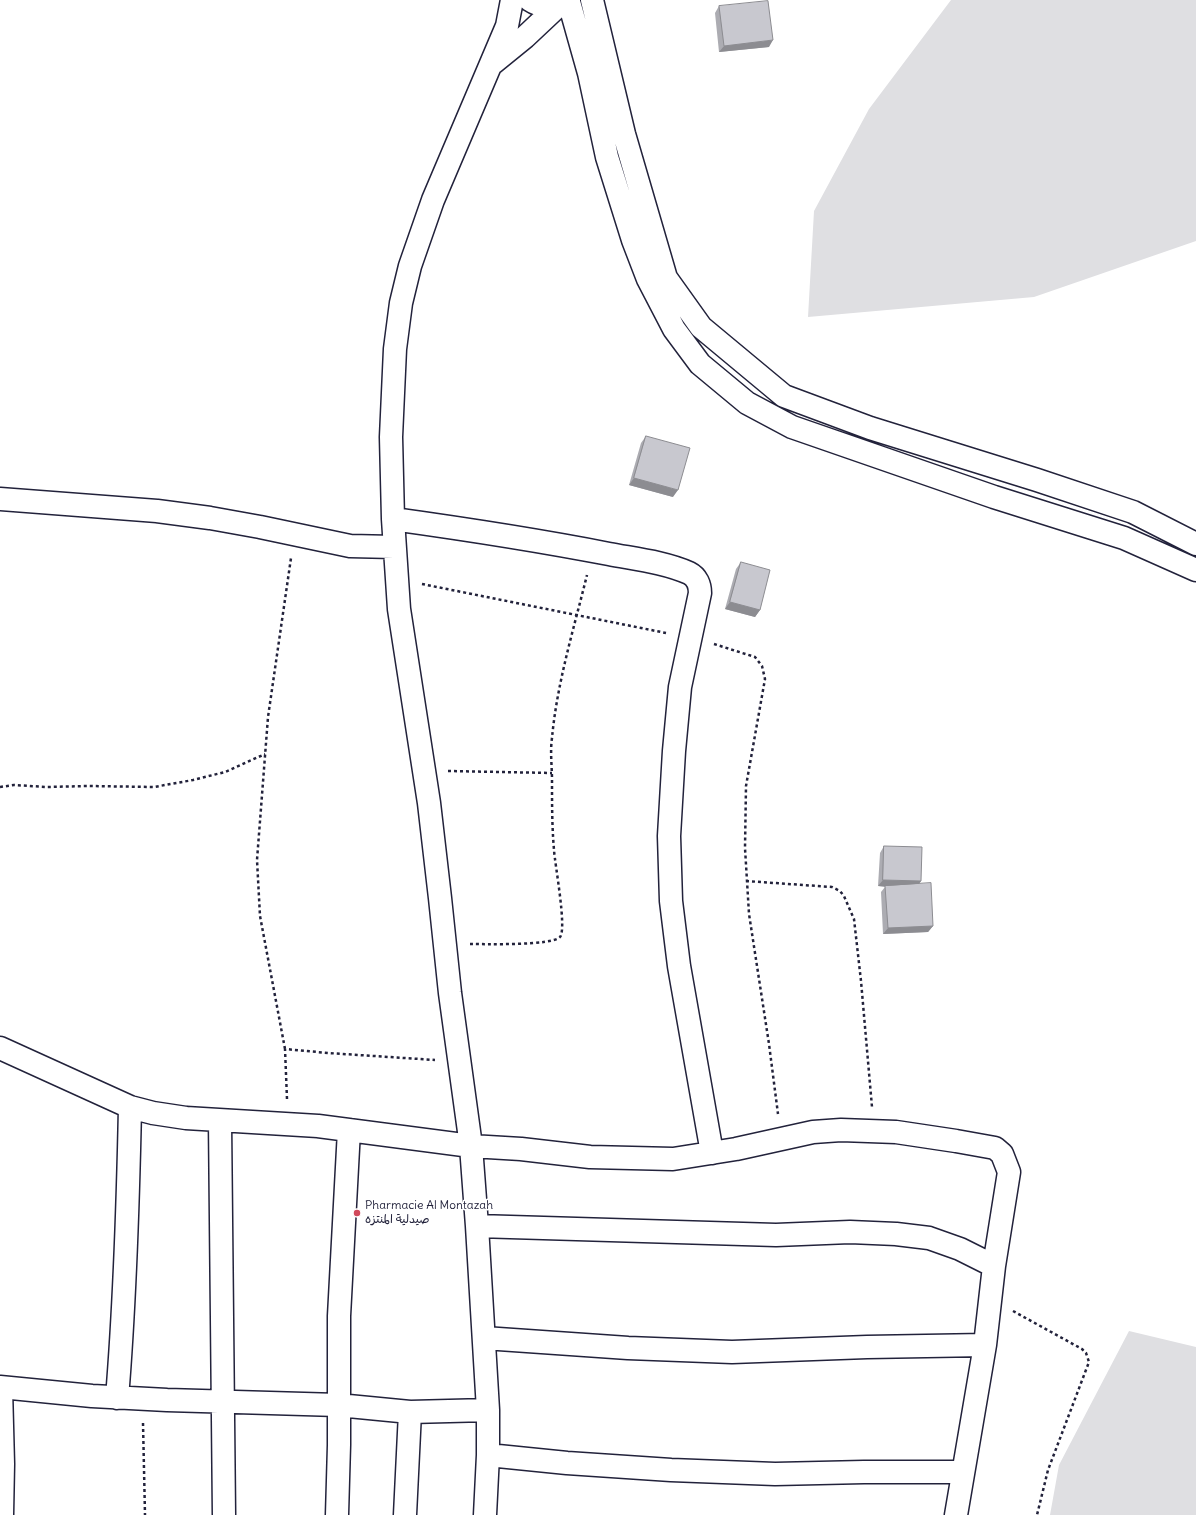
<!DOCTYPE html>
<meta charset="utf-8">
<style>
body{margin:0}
canvas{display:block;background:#fff}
</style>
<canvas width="1196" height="1515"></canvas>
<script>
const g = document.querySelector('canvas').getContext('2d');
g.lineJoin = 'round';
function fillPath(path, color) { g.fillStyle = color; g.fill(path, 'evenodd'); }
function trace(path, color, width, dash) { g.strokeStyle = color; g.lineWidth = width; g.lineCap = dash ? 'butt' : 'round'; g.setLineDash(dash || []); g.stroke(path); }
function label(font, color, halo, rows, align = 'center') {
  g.font = font + ' Delius,"Playpen Sans Arabic",sans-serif'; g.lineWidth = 3; g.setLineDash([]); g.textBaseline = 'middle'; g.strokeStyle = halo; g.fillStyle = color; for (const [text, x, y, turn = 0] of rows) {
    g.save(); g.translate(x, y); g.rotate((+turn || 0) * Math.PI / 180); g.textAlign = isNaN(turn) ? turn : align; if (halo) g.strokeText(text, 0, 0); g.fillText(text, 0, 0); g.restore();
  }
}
const green = new Path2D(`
 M951 0H1196V241L1034 297 808 317 814 211 869 109Z
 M1129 1331 1196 1347V1515H1050L1059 1465Z`);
const path = new Path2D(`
 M422 584 666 633
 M714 644 755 657 762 666 765 679 746 786 745 848 749 914 769 1044 778 1114
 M448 771 552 773
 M0 787 14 785 46 787 89 786 154 787 193 780 225 772 265 754
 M746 881 832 887 840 891 844 896 854 919 861 981 872 1107
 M470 944C484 944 552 946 560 937 567 929 555 865 554 850 552 827 552 804 552 780 552 766 550 752 552 738 557 683 574 628 587 575
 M285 1049 260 916 257 860 268 717 291 558
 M287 1099 285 1049 328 1053 435 1060
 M1013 1311 1082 1349 1086 1353 1089 1362 1048 1470 1037 1515
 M143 1423 145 1515`);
const minor = new Path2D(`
 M530 0C542 8 553 7 567 3
 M592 0 624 134 666 278 701 327 784 396 870 428 1037 480 1133 512 1196 544
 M569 2 589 73 607 157 633 240 648 279 674 329 700 364 747 403 792 427 994 497 1124 538 1196 570
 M493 63 525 37 558 6
 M0 499 157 511 210 518 260 527 350 546 394 547
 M393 519C465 529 537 540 609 554 635 559 664 562 689 573 697 577 700 585 700 593L680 687 674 751 669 836 671 901 679 966 712 1153
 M0 1048 130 1107 153 1113 186 1118 318 1126 471 1146 521 1149 590 1157 673 1159 736 1149 813 1132 841 1130 896 1132 956 1141 995 1148 1002 1154 1009 1172 994 1266 985 1345 956 1515
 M220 1121 224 1515
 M477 1226 776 1235 850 1232 896 1234 929 1238 960 1249 994 1266
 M484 1338 628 1348 732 1352 867 1347 985 1345
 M0 1387 92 1396 167 1400 338 1405 410 1412 488 1410
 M1 1388 3 1464 2 1515
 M117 1398C125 1301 128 1204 130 1107
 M488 1455 567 1463 671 1470 775 1474 864 1472H962
 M337 1515 339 1445V1316L349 1130
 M405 1515 410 1412
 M485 1515 488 1455V1410L477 1226 471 1146 450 993 440 898 429 803 399 609 393 519 391 437 395 349 401 303 410 266 433 200 507 26 512 0`);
const wall = new Path2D(`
 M719 6 769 47 719 52 715 13Z
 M646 436 673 497 629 485 641 443Z
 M741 562 760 610 755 617 725 609 736 569Z
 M884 846 921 881 919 884 933 926 928 932 883 934 881 892 885 887 878 886 880 853Z`);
const shadedWall = new Path2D(`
 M773 40 769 47 719 52 724 46Z
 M634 478 678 490 673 497 629 485Z
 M730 602 760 610 755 617 725 609Z
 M883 880 921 881 916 888 878 886Z
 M933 926 928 932 883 934 888 928Z`);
const building = new Path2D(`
 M768 1 773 40 724 46 719 6Z
 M646 436 690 448 678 490 634 478Z
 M741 562 770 570 760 610 730 602Z
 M884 846 922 847 921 881 883 880Z
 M931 883 933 926 888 928 885 886Z`);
const markers = [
 [357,1213,4,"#d1495b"]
];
const poiNames = [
 ["Pharmacie Al Montazah",365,1206],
 ["صيدلية المنتزه",365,1220]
];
fillPath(green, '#dfdfe2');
trace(minor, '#22223b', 25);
trace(path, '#22223b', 2.5, [3, 3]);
trace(minor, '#fff', 22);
fillPath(wall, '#acacb2');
fillPath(shadedWall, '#8c8c91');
fillPath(building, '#c8c8cf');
trace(building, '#8c8c91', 1);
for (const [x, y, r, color] of markers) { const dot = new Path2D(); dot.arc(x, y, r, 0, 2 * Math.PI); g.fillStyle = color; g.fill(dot); trace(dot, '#fff', 1.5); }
label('12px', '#22223b', '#fff', poiNames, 'left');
</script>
